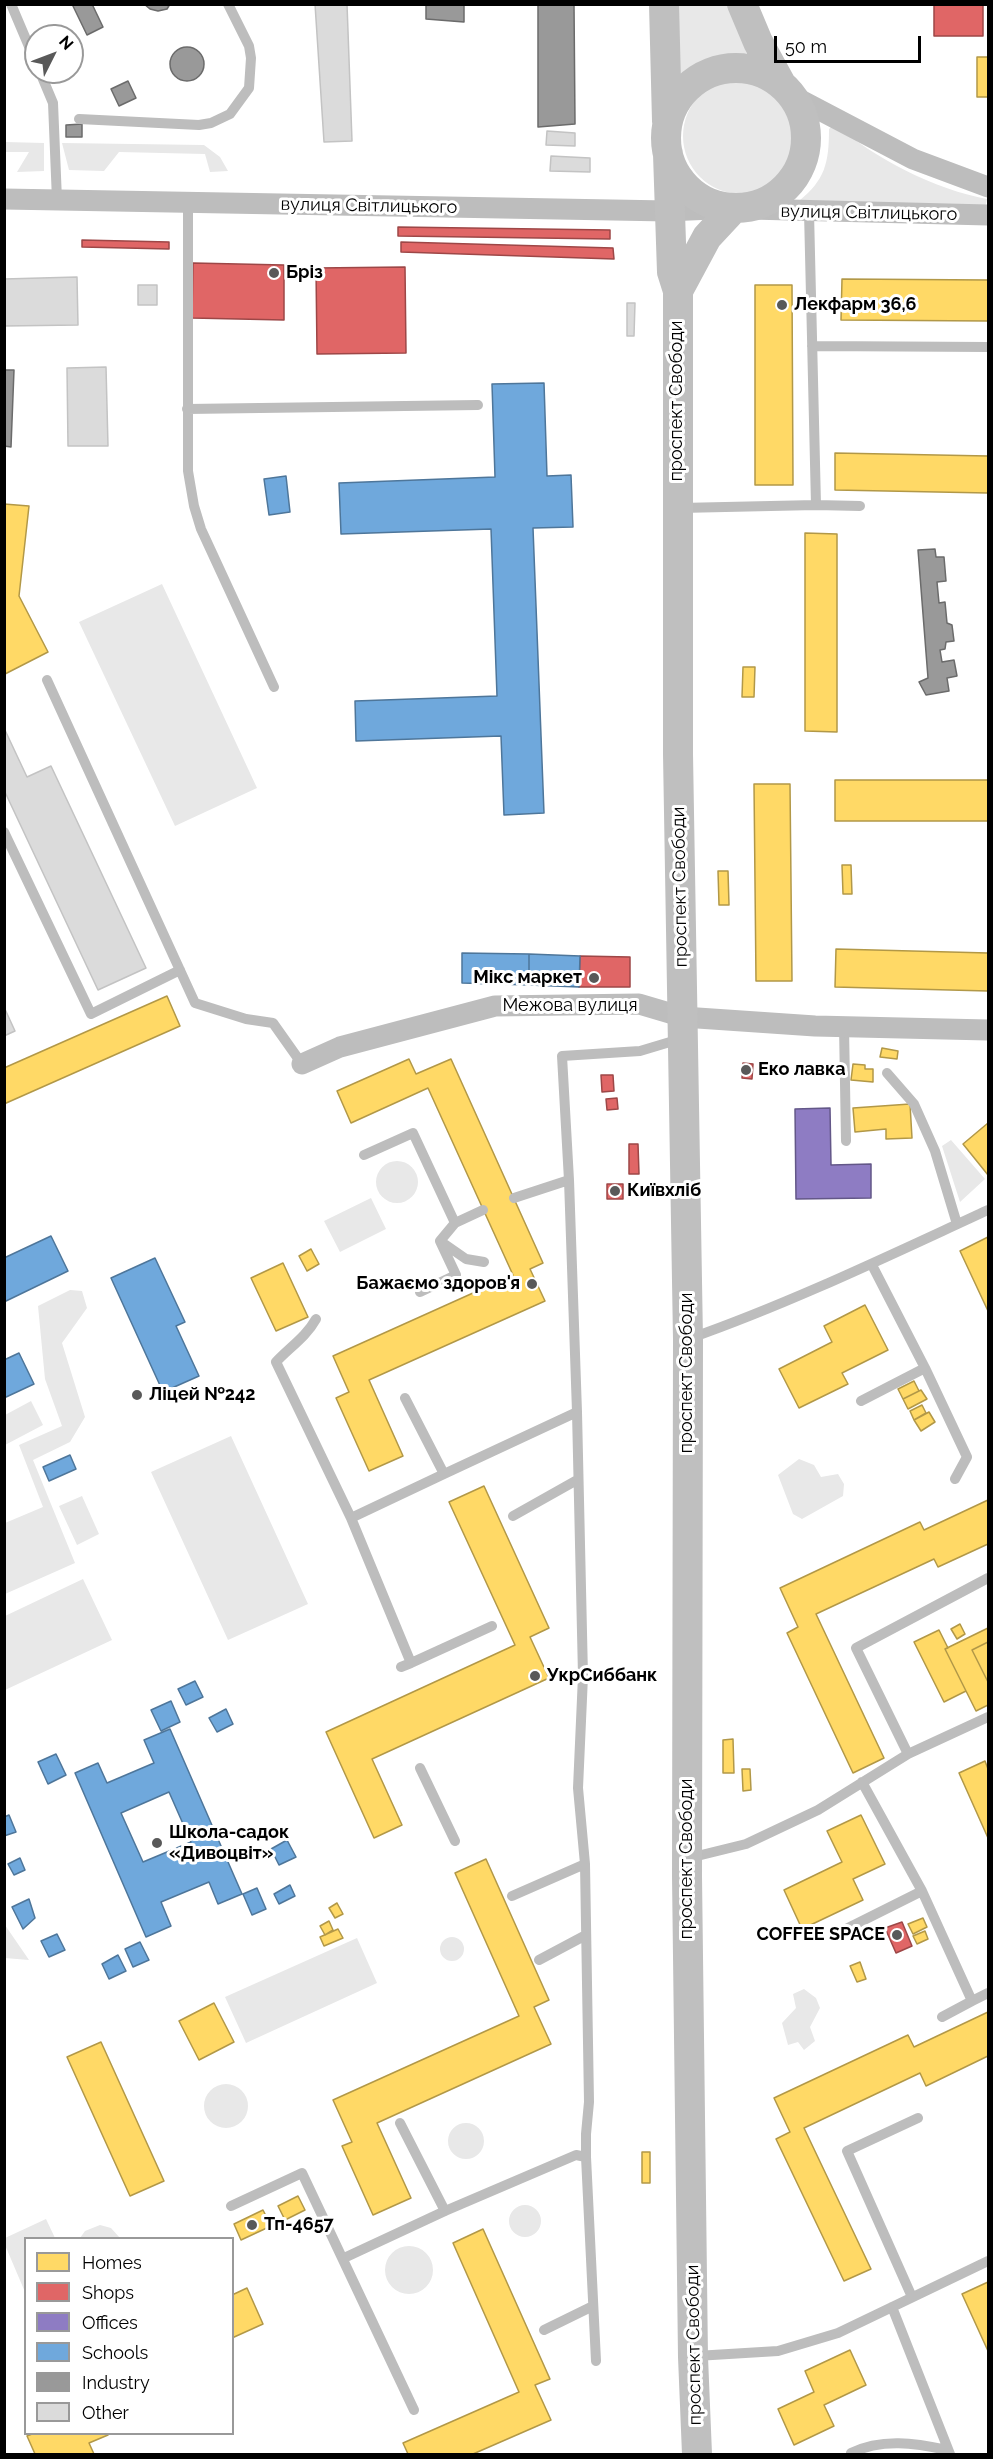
<!DOCTYPE html>
<meta charset="utf-8">
<style>
body{margin:0}
#map{position:relative;width:993px;height:2459px;overflow:hidden;background:#fff;font-family:Raleway,sans-serif}
canvas{display:block}
.frame{position:absolute;inset:0;border:6px solid #000;pointer-events:none}
.legend{position:absolute;left:24px;top:2237px;width:210px;height:198px;box-sizing:border-box;background:#fff;border:2px solid #999;margin:0;padding:8px 10px;list-style:none;font-size:18px;color:#000}
.legend li{display:flex;align-items:center;gap:12px;height:30px}
.legend b{width:30px;border:2px solid #999}
.north{position:absolute;left:24px;top:24px;width:60px;height:60px;box-sizing:border-box;background:#fff;border:2px solid #999;border-radius:50%;rotate:48deg;font-size:16px;font-weight:700;line-height:24px;text-align:center;color:#000}
.north::after{content:'';display:block;margin:auto;width:21px;height:27px;background:#595959;clip-path:polygon(50% 0,100% 100%,50% 72%,0 100%)}
.scale{position:absolute;left:774px;top:36px;width:147px;height:27px;box-sizing:border-box;border:3px solid #000;border-top:0;padding-left:8px;font-size:18px;line-height:21px;white-space:nowrap;color:#000;-webkit-text-stroke:4px #fff;paint-order:stroke}
</style>
<div id="map">
<canvas width="993" height="2459"></canvas>
<div class="frame"></div>
<ul class="legend">
<li><b style="height:16px;background:#ffd966"></b>Homes</li>
<li><b style="height:16px;background:#e06666"></b>Shops</li>
<li><b style="height:16px;background:#8e7cc3"></b>Offices</li>
<li><b style="height:16px;background:#6fa8dc"></b>Schools</li>
<li><b style="height:16px;background:#999"></b>Industry</li>
<li><b style="height:16px;background:#dbdbdb"></b>Other</li>
</ul>
<div class="north">N</div>
<div class="scale">50 m</div>
</div>
<script>
const g = document.querySelector('canvas').getContext('2d');
g.lineJoin = 'round';
function fillPath(path, color) { g.fillStyle = color; g.fill(path, 'evenodd'); }
function trace(path, color, width, dash) { g.strokeStyle = color; g.lineWidth = width; g.lineCap = dash ? 'butt' : 'round'; g.setLineDash(dash || []); g.stroke(path); }
function label(font, color, halo, rows, align = 'center') {
  g.font = font + ' Raleway,sans-serif'; g.lineWidth = 6; g.setLineDash([]); g.textBaseline = 'middle'; g.strokeStyle = halo; g.fillStyle = color; for (const [text, x, y, turn = 0] of rows) {
    g.save(); g.translate(x, y); g.rotate((+turn || 0) * Math.PI / 180); g.textAlign = isNaN(turn) ? turn : align; if (halo) g.strokeText(text, 0, 0); g.fillText(text, 0, 0); g.restore();
  }
}
const green = new Path2D(`
 M675 5H730L759 55C726 50 702 58 677 80Z
 M683 136a58 58 0 1 1 116 0a58 58 0 1 1-116 0Z
 M835 123C872 158 937 190 987 199L985 208 799 201C825 180 829 163 829 129Z
 M5 142 44 143V171L17 172 29 152H5Z
 M62 143 204 145 220 157 228 171 210 172 205 154 119 152 104 171 69 170Z
 M162 584 257 788 175 826 79 622Z
 M951 1140 985 1179 960 1202 942 1146Z
 M376 1182a21 21 0 1 1 42 0a21 21 0 1 1-42 0Z
 M371 1198 386 1229 340 1252 324 1221Z
 M70 1290 82 1291 87 1308 62 1343 85 1417 70 1442 33 1460 75 1563 5 1594V1523L43 1507 19 1445 62 1426 45 1379 38 1306Z
 M31 1401 43 1425 5 1445V1415Z
 M231 1436 308 1604 228 1640 151 1472Z
 M799 1459 814 1465 821 1477 838 1474 844 1484 843 1496 802 1519 793 1514 778 1475Z
 M82 1496 99 1534 77 1545 59 1506Z
 M83 1579 112 1640 5 1690V1616Z
 M5 1925 29 1960 5 1958Z
 M440 1949a12 12 0 1 1 24 0a12 12 0 1 1-24 0Z
 M357 1938 377 1983 246 2043 225 1997Z
 M804 1989 816 1998 820 2008 810 2027 815 2041 804 2050 798 2042 788 2045 782 2023 796 2008 793 1994Z
 M204 2106a22 22 0 1 1 44 0a22 22 0 1 1-44 0Z
 M448 2141a18 18 0 1 1 36 0a18 18 0 1 1-36 0Z
 M509 2221a16 16 0 1 1 32 0a16 16 0 1 1-32 0Z
 M46 2219 55 2238H26L25 2292 5 2245V2238Z
 M100 2225 111 2228 120 2238H80L85 2231Z
 M385 2270a24 24 0 1 1 48 0a24 24 0 1 1-48 0Z`);
const homes = new Path2D(`
 M977 57H988V97H977Z
 M842 279 988 280V321L841 320Z
 M755 285H792L793 485H755Z
 M835 453 988 456V493L835 490Z
 M4 504 29 506 19 596 48 652 5 674Z
 M805 533 837 534V732L805 731Z
 M743 667H755L754 697H742Z
 M835 780H988V821H835Z
 M754 784H790L792 981H756Z
 M842 865H851L852 894H843Z
 M718 871H728L729 905H719Z
 M836 949 988 953V991L835 987Z
 M167 996 180 1026 4 1104V1068Z
 M882 1048 898 1051 897 1059 880 1057Z
 M409 1059 416 1074 451 1059 543 1263 530 1269 545 1301 369 1380 403 1456 369 1471 336 1398 349 1392 333 1356 513 1275 428 1088 351 1123 337 1091Z
 M853 1064 865 1065V1069H873V1082L851 1080Z
 M910 1104 912 1138 886 1139V1129L855 1132 853 1108Z
 M988 1123V1175L963 1144Z
 M988 1237V1311L960 1251Z
 M311 1249 319 1264 307 1271 299 1256Z
 M283 1263 308 1317 276 1331 251 1278Z
 M865 1305 888 1350 842 1373 848 1384 799 1408 779 1369 832 1342 824 1326Z
 M914 1381 919 1391 903 1399 898 1389Z
 M921 1390 927 1399 908 1409 903 1399Z
 M922 1405 926 1413 914 1420 910 1411Z
 M929 1412 935 1422 921 1431 914 1420Z
 M484 1486 549 1628 530 1637 549 1678 372 1759 402 1825 374 1838 326 1732 515 1645 449 1502Z
 M988 1500V1544L938 1567 934 1559 816 1614 884 1758 853 1773 787 1633 798 1627 780 1588 920 1522 924 1530Z
 M960 1624 965 1634 957 1639 951 1629Z
 M988 1628V1642L972 1650 988 1682V1705L976 1711 945 1649Z
 M939 1630 948 1648 945 1649 966 1691 944 1702 914 1642Z
 M988 1642V1682L972 1650Z
 M733 1739 734 1773H723V1740Z
 M985 1761 988 1769V1838L959 1773Z
 M742 1769H750L751 1790 743 1791Z
 M861 1815 885 1864 853 1879 863 1900 802 1929 784 1890 842 1862 827 1831Z
 M486 1859 549 2000 534 2007 551 2044 377 2123 411 2198 373 2215 342 2146 352 2142 333 2100 519 2016 455 1873Z
 M337 1903 343 1914 335 1918 329 1908Z
 M923 1918 927 1927 913 1934 908 1924Z
 M329 1921 333 1930 325 1935 320 1926Z
 M338 1929 343 1938 324 1946 320 1937Z
 M925 1931 928 1939 917 1944 913 1936Z
 M860 1962 866 1979 857 1982 850 1966Z
 M214 2003 234 2042 199 2060 179 2021Z
 M988 2012V2056L926 2086 920 2073 804 2128 871 2269 844 2281 776 2139 790 2132 774 2098 908 2035 914 2047Z
 M101 2042 164 2181 130 2196 67 2057Z
 M642 2152H650V2183H642Z
 M298 2196 305 2210 285 2220 278 2206Z
 M263 2210 271 2226 241 2240 234 2224Z
 M483 2229 550 2379 535 2385 551 2420 473 2454H408L403 2443 519 2392 453 2243Z
 M988 2282V2351L962 2294Z
 M247 2288 263 2324 232 2338V2295Z
 M850 2350 866 2385 824 2405 834 2426 794 2445 778 2409 814 2392 805 2371Z
 M32 2434H108V2435L89 2443 94 2454H35L27 2436Z`);
const shops = new Path2D(`
 M934 4H983V36H934Z
 M398 227 610 230V239L398 236Z
 M82 240 169 242V249L82 247Z
 M401 242 613 248 614 259 401 252Z
 M193 263 284 265V320L192 318Z
 M405 267 406 353 317 354 316 268Z
 M580 956 630 957V987H579Z
 M743 1063 753 1064 752 1079 742 1078Z
 M601 1075H613L614 1091 602 1092Z
 M617 1098 618 1109 607 1110 606 1099Z
 M629 1144H638L639 1174H629Z
 M607 1184H623V1199H607Z
 M902 1922 912 1946 896 1953 885 1928Z`);
const offices = new Path2D(`
 M830 1108 831 1165 871 1164V1198L796 1199 795 1109Z`);
const schools = new Path2D(`
 M544 383 547 476 571 475 573 527 533 528 544 813 504 815 501 736 356 741 355 701 497 696 491 529 341 534 339 483 495 477 492 384Z
 M286 476 290 512 269 515 264 479Z
 M462 953 529 954V985L462 983Z
 M529 954 580 956 579 987 529 985Z
 M51 1236 68 1271 4 1302V1258Z
 M155 1258 185 1322 176 1326 199 1376 163 1392 111 1278Z
 M19 1353 34 1384 4 1398V1360Z
 M70 1455 76 1469 49 1481 43 1467Z
 M195 1681 203 1697 186 1705 178 1689Z
 M171 1701 180 1722 161 1731 151 1710Z
 M226 1709 233 1724 217 1732 209 1718Z
 M170 1729 242 1894 218 1904 209 1882 161 1902 171 1926 146 1937 75 1773 98 1763 107 1783 154 1763 144 1740ZM169 1792 191 1842 143 1862 121 1813Z
 M56 1754 66 1775 48 1784 38 1762Z
 M9 1815 16 1832 4 1836V1817Z
 M287 1840 296 1857 279 1865 271 1849Z
 M20 1858 25 1870 14 1875 8 1864Z
 M290 1885 295 1896 279 1904 274 1894Z
 M257 1888 266 1909 252 1915 243 1894Z
 M29 1899 35 1918 23 1929 12 1907Z
 M57 1934 65 1950 49 1957 41 1941Z
 M140 1942 149 1960 133 1967 125 1949Z
 M118 1955 126 1971 109 1979 102 1964Z`);
const industry = new Path2D(`
 M72 4H92L103 27 87 35Z
 M170 4 167 9 158 11 150 9 144 4Z
 M426 4H464V22L426 19Z
 M538 4H574L575 124 538 127Z
 M170 64a17 17 0 1 1 34 0a17 17 0 1 1-34 0Z
 M128 81 136 98 119 106 111 89Z
 M82 124V137H66V125Z
 M4 370H14L11 447 4 446Z
 M935 549 936 557H944L946 581 937 582 939 603 945 602 947 623 952 625 954 641 946 642 945 649 940 650 942 662 954 660 957 676 947 678 949 691 926 695 919 682 928 678 918 550Z`);
const building = new Path2D(`
 M315 4H347L352 141 324 142Z
 M547 131 575 133V146L546 145Z
 M551 156 590 158V172L550 171Z
 M77 277 78 325 4 326V279Z
 M138 285H157V305H138Z
 M627 303H635L634 336H627Z
 M106 367 108 446H68L67 368Z
 M4 728 27 777 51 766 146 968 98 990 4 790Z
 M4 1007 15 1031 4 1036Z`);
const lane = new Path2D(`
 M11 4 36 63
 M40 72 53 103 57 200
 M79 119 199 125 211 123 230 114 249 88 251 58 249 46 228 4
 M188 202V471L194 506 201 529 274 687
 M809 212 816 505
 M812 346 988 347
 M187 409 478 405
 M680 508 816 505 860 506
 M47 680 195 1003 246 1019 273 1023 302 1064
 M4 832 91 1014 180 970
 M844 1026 846 1141
 M887 1073 914 1104 935 1151 957 1224
 M364 1155 413 1133 455 1223
 M514 1198 569 1180
 M443 1243 466 1259 484 1262
 M872 1265 925 1368 967 1457 955 1479
 M420 1292 456 1275 440 1241 455 1223 483 1210
 M316 1319C306 1337 290 1347 276 1362L351 1518
 M691 1338C793 1302 890 1255 988 1210
 M405 1398 444 1474 577 1412
 M861 1401 925 1368
 M513 1516 577 1480
 M411 1663 492 1626
 M401 1667 411 1663 351 1518 444 1474
 M908 1754 856 1648 988 1578
 M420 1768 455 1841
 M862 1782 922 1891 972 2001 988 1993
 M689 1858 746 1844 818 1810 908 1754 988 1717
 M512 1896 585 1864
 M836 1934 922 1891
 M539 1960 586 1935
 M942 2017 972 2001
 M400 2123 445 2211
 M586 2157 596 2361
 M231 2206 302 2173 414 2410
 M344 2258 445 2211 576 2155 586 2157V2134L589 2102 585 1864 578 1788 583 1676 577 1412 569 1180 562 1056 640 1051 680 1039
 M912 2297 847 2151 918 2118
 M892 2307 950 2454
 M544 2330 593 2306
 M696 2356 778 2351 838 2333 988 2261
 M851 2453C882 2438 915 2443 947 2450`);
const street = new Path2D(`
 M791 95 913 159 988 187
 M4 199 668 211 734 208
 M750 209 988 215
 M302 1064 340 1047 495 1006 639 1004 683 1017 815 1026 988 1030`);
const secondary = new Path2D(`
 M664 4 667 121
 M742 4 758 42 781 84
 M666 138a70 70 0 1 1 140 0a70 70 0 1 1-140 0Z
 M668 154 672 272 678 291V754L688 1339 687 1876 693 2357 697 2454
 M678 291 707 237 734 208`);
const markers = [
 [274,273,6,"#595959"],
 [782,305,6,"#595959"],
 [594,978,6,"#595959"],
 [746,1070,6,"#595959"],
 [615,1191,6,"#595959"],
 [532,1284,6,"#595959"],
 [137,1395,6,"#595959"],
 [535,1676,6,"#595959"],
 [157,1843,6,"#595959"],
 [897,1935,6,"#595959"],
 [252,2225,6,"#595959"]
];
const streetNames = [
 ["вулиця Світлицького",369,206,1],
 ["вулиця Світлицького",869,213,1],
 ["проспект Свободи",677,401,-90],
 ["проспект Свободи",680,887,-91],
 ["Межова вулиця",570,1006],
 ["проспект Свободи",687,1373,-90],
 ["проспект Свободи",687,1859,-90],
 ["проспект Свободи",694,2345,-91]
];
const poiNames = [
 ["Бріз",286,273],
 ["Лекфарм 36,6",794,305],
 ["Мікс маркет",582,978,"right"],
 ["Еко лавка",758,1070],
 ["Київхліб",627,1191],
 ["Бажаємо здоров'я",520,1284,"right"],
 ["Ліцей №242",149,1395],
 ["УкрСиббанк",547,1676],
 ["Школа-садок",169,1833],
 ["«Дивоцвіт»",169,1854],
 ["COFFEE SPACE",885,1935,"right"],
 ["Тп-4657",264,2225]
];
fillPath(green, '#e8e8e8');
fillPath(homes, '#ffd966');
trace(homes, '#b29847', 1.5);
fillPath(shops, '#e06666');
trace(shops, '#9d4747', 1.5);
fillPath(offices, '#8e7cc3');
trace(offices, '#635788', 1.5);
fillPath(schools, '#6fa8dc');
trace(schools, '#4e769a', 1.5);
fillPath(industry, '#999');
trace(industry, '#6b6b6b', 1.5);
fillPath(building, '#dbdbdb');
trace(building, '#c3c3c3', 1.5);
trace(lane, '#bdbdbd', 10);
trace(street, '#bdbdbd', 21);
trace(secondary, '#bfbfbf', 30);
for (const [x, y, r, color] of markers) { const dot = new Path2D(); dot.arc(x, y, r, 0, 2 * Math.PI); g.fillStyle = color; g.fill(dot); trace(dot, '#fff', 2); }
label('18px', '#000', '#fff', streetNames);
label('bold 18px', '#000', '#fff', poiNames, 'left');
</script>
